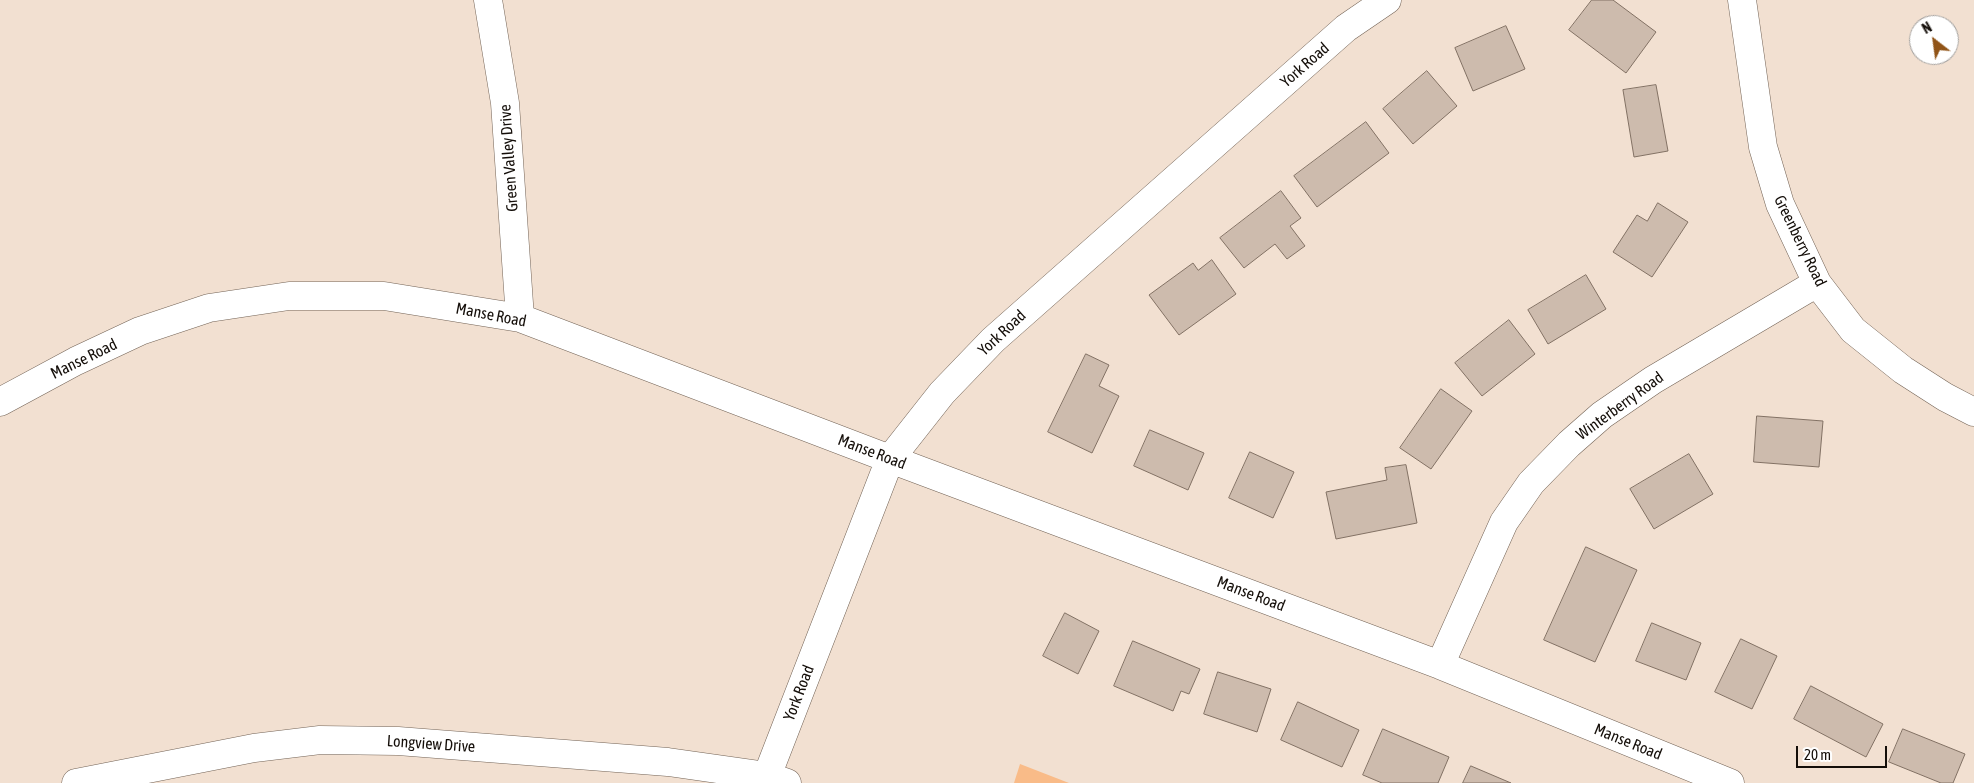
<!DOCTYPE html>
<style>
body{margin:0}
#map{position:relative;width:1974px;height:783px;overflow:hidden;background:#f2e0d1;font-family:"Asap Condensed",sans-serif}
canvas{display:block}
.north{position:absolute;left:1909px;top:15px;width:50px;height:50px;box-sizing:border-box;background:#fff;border:1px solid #a19f9d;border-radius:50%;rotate:330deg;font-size:14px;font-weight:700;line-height:20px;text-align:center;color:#140e09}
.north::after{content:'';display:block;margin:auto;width:18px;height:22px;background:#915417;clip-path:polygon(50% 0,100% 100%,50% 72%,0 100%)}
.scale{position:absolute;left:1796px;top:746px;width:91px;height:22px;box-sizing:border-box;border:2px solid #140e09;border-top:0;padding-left:6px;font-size:15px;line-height:18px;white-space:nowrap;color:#140e09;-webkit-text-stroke:4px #fff;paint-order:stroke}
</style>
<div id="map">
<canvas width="1974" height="783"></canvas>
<div class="north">N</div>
<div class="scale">20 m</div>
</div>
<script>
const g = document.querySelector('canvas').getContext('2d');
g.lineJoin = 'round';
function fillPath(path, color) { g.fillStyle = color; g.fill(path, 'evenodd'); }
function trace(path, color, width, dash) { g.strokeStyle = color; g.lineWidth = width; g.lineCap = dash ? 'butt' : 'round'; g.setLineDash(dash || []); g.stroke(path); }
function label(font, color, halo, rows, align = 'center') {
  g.font = font + ' "Asap Condensed",sans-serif'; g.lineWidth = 4.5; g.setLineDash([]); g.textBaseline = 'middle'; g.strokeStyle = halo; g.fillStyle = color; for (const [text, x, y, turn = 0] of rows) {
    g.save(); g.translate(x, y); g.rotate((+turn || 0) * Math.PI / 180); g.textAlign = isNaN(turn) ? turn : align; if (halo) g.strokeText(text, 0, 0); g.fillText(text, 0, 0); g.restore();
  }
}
const green = new Path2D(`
 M1020 764 1069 783H1014Z`);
const building = new Path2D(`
 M1592 0H1613L1656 32 1626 73 1569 30Z
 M1506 26 1525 69 1473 91 1455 48Z
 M1427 71 1457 106 1413 144 1383 109Z
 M1656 85 1668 151 1634 157 1623 90Z
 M1366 122 1389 153 1317 207 1294 176Z
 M1281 191 1301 218 1290 226 1305 246 1287 259 1275 244 1244 268 1220 238Z
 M1658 203 1688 222 1652 277 1613 252 1637 215 1647 221Z
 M1212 260 1236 294 1179 335 1149 295 1193 263 1198 270Z
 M1586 275 1606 309 1548 344 1528 310Z
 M1509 320 1535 354 1482 396 1455 363Z
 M1086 354 1109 365 1099 386 1119 396 1092 453 1048 432Z
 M1441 389 1472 411 1431 469 1400 448Z
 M1757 416 1823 421 1819 467 1754 462Z
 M1150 430 1204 453 1188 490 1134 466Z
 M1250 452 1294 472 1273 518 1229 498Z
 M1689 454 1713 494 1654 529 1630 489Z
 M1406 465 1417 523 1336 539 1326 492 1387 480 1385 468Z
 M1586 547 1637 570 1595 662 1544 640Z
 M1065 613 1099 631 1078 674 1043 656Z
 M1652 623 1701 643 1686 680 1636 661Z
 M1741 639 1777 656 1752 709 1715 692Z
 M1133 641 1200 669 1189 694 1181 691 1173 711 1114 686Z
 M1218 672 1271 689 1257 732 1204 714Z
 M1811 686 1883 724 1866 757 1794 719Z
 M1298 702 1359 730 1342 767 1281 740Z
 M1383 729 1449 757 1438 783H1382L1363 775Z
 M1903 729 1965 754 1953 783H1941L1889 762Z
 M1471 766 1511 783H1463Z`);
const minor = new Path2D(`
 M488 0 505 103 520 318
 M1742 0 1763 147 1780 204 1817 283 1853 330 1903 370 1945 397 1974 412
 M0 402 76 361 140 331 209 308 289 296H384L520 318 890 459 1440 665 1730 783
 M1440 665 1504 522 1531 483 1569 444 1602 415 1653 380 1817 283
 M767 776 890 459 942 393 993 340 1346 28 1387 0
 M76 783 254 748 320 740 398 741 668 762 767 776 787 783`);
const streetNames = [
 ["York Road",1305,65,-41],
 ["Green Valley Drive",509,158,-94],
 ["Greenberry Road",1800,241,64],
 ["Manse Road",491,315,11],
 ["York Road",1002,333,-43],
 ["Manse Road",84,359,-26],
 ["Winterberry Road",1620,406,-36],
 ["Manse Road",872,452,21],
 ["Manse Road",1251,594,21],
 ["York Road",799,693,-69],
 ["Manse Road",1628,742,22],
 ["Longview Drive",431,744,4]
];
fillPath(green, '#f9bb88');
fillPath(building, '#cdbbad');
trace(building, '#827164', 1);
trace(minor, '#736356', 29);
trace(minor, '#fff', 28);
label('16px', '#140e09', '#fff', streetNames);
</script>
